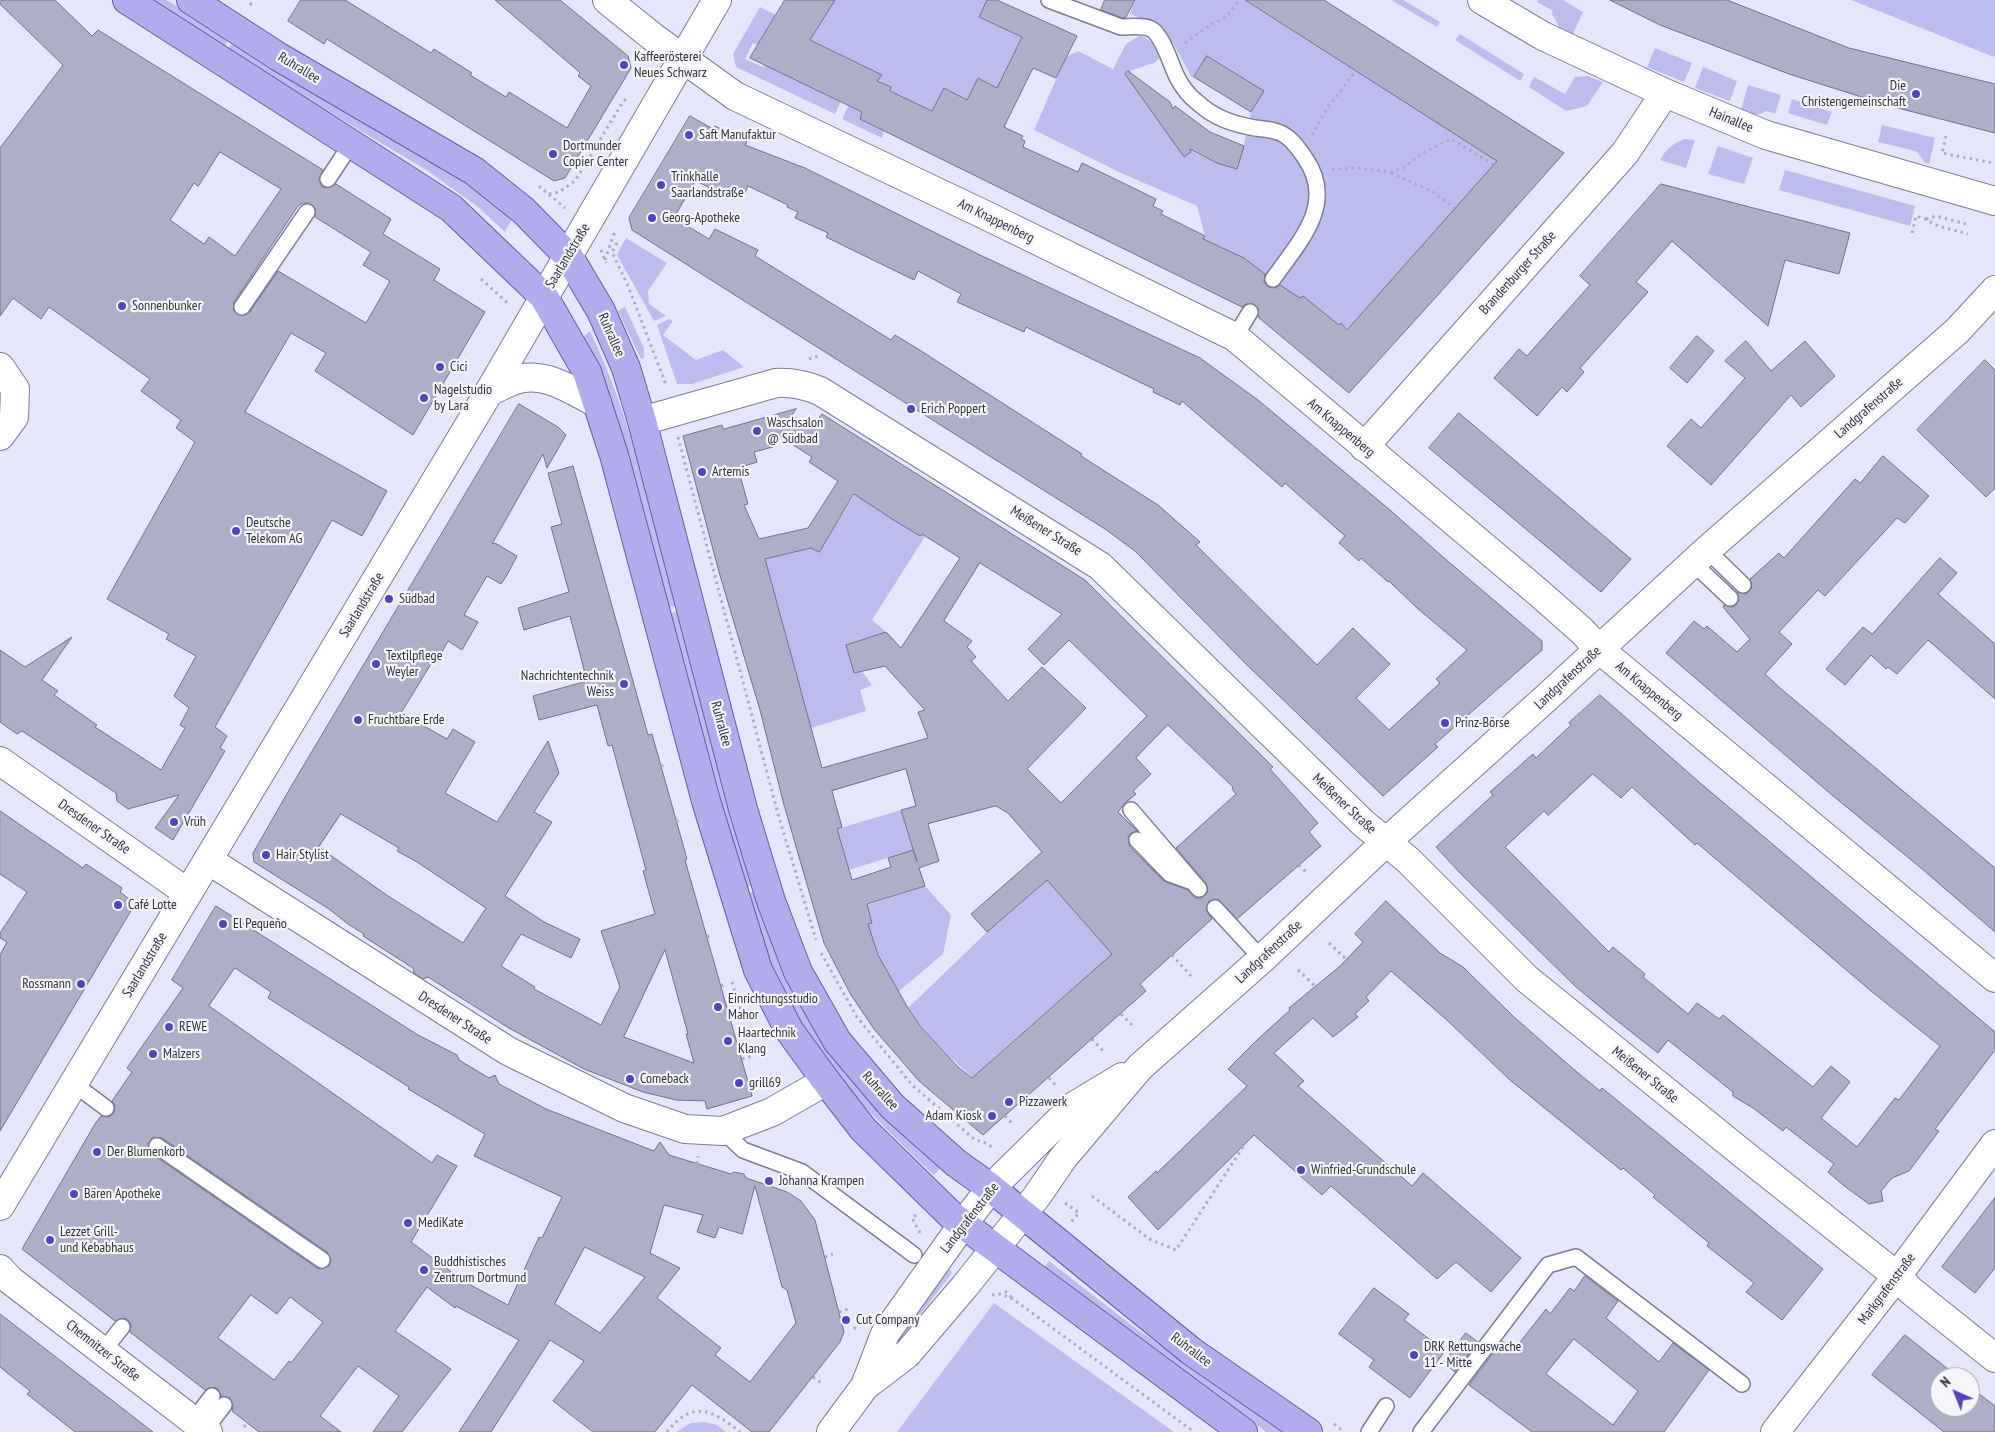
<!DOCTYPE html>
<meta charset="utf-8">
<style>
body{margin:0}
#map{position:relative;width:1995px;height:1432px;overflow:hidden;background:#e5e6fc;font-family:"PT Sans Narrow",sans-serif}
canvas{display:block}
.north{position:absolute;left:1930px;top:1367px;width:50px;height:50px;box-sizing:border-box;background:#f5f5fa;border:1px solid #a7a7ae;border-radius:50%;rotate:316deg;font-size:14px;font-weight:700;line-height:20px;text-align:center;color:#32323c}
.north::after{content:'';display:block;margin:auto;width:18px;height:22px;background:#5543bb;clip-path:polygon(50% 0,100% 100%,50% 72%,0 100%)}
</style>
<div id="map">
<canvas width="1995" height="1432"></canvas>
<div class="north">N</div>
</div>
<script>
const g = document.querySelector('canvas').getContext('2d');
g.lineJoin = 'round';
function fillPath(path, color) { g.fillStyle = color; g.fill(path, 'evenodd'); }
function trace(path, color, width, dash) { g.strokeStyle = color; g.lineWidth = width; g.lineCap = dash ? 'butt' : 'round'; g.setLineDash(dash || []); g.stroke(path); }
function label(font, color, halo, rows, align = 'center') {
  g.font = font + ' "PT Sans Narrow",sans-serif'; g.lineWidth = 4.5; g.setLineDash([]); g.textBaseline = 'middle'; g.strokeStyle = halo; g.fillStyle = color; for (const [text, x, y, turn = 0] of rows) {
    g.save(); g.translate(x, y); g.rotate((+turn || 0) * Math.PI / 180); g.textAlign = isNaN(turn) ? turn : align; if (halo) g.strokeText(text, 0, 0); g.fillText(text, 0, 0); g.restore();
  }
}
const green = new Path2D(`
 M148 0H167L228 40 223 48Z
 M835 0H987L1022 37 997 88 978 78 967 100 944 88 932 111 890 91 891 87 877 81 881 75 810 40Z
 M1135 0H1244L1498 161 1351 333 1341 323 1336 329 1322 311 1303 296 1299 299 1266 275 1247 265 1248 260 1226 250 1201 243 1205 236 1197 206 1121 173 1034 130 1066 57 1078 51 1113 69 1126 44 1141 35 1158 46 1162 56 1154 63 1130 71 1137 87 1179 142 1197 154 1217 163 1237 169 1244 144 1251 112 1264 91 1208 56 1192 78 1173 43 1158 25 1130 14Z
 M1391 0H1403L1440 22 1437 27Z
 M1538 0H1563L1583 12 1572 36 1561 30 1552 14 1553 11 1537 2Z
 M1851 0H1995V56L1994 57Z
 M760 7 776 15 758 45 753 43 745 59 763 67 765 65 841 101 835 114 736 67 733 54Z
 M1460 34 1524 74 1520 81 1455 40Z
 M233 42 465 180 503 209 512 219 505 232 478 207 428 171 227 51Z
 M1655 48 1692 63 1684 82 1647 67Z
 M1703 67 1737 81 1730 101 1695 88Z
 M1588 76 1603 82 1587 106 1566 111 1529 87 1534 77 1565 94 1575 77Z
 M1748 85 1781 95 1775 114 1767 111 1757 115 1741 110Z
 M1792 99 1832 112 1827 125 1788 113Z
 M849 105 862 111 860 119 884 131 882 138 842 119Z
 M1882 125 1935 138 1929 164 1925 163 1918 153 1915 151 1878 142Z
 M1685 139 1695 140 1686 168 1660 160C1666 149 1673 143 1685 139Z
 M1718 146 1753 158 1744 184 1708 174Z
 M1785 170 1915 206 1910 226 1779 190Z
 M626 238 667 263 648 291 649 304 666 316 654 321 617 255Z
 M625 307 644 348V358L641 359 618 311Z
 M669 319 673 321 663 335 696 360 723 350 744 367 692 384H677L657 325Z
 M590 331C631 417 652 513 678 605L665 609 582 338Z
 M857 491 920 536 922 533 926 535 872 620 886 632 847 645 854 673 862 671 872 685 860 690 866 711 811 728 765 559 811 548 819 552Z
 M679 611 754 884 744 889 666 614Z
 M901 810 913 850 849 870 837 829Z
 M1047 880 1112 954 990 1061 995 1067 978 1082C952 1059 927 1037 908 1008L987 932Z
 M925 886 951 915 943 954 898 992 870 941 868 924 872 922 868 908 862 907Z
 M755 891 766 922 942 1166 934 1175C886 1130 836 1081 800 1025 774 986 761 939 745 895Z
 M1049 1261 1130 1324 1283 1432H1266L1042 1270Z
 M947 1270H951L952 1273 899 1342 895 1343 894 1338Z
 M994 1303 1174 1432H897Z
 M704 1422 717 1425 726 1432H676L691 1423Z`);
const building = new Path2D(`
 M0 0H55L92 36 98 30 323 170 319 179 322 187 328 188 336 184 391 219 383 234 440 269 434 280 485 312 413 435 315 371 326 353 291 333 245 412 387 491 362 536 332 520 215 727 227 736 220 748 225 751 173 840 155 828 179 795 128 809 117 801 116 793 22 731 17 734 0 722V650L25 667 72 637 42 680 58 691 54 695 97 725 95 727 161 770 185 728 180 725 189 708 174 696 196 656 166 639 169 634 107 599 195 442 176 428 181 420 141 391 150 379 49 307 41 319 13 298 0 316V148L63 65 0 4ZM220 152 281 189 235 256 209 237 204 244 170 220 194 183 198 186ZM303 203H308L315 208V217L371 252 363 265 390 281 366 323 278 271 249 313 242 316 234 311V302L298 206Z
 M301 0H345L431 53 434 49 472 73 470 75 506 97 509 92 567 128 591 86 578 76 580 73 577 70 495 0H560L628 56 631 68 565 178 554 181 327 39 324 44 288 21Z
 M785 0H835L810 40 882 75 877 81 891 87 890 91 932 111 944 88 967 100 978 78 997 88 1022 37 979 17 987 0H997L1077 36 1056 78 1033 68 1004 127 1023 136 1021 139 1025 141 1023 147 1078 172 1082 163 1156 199 1153 206 1163 211 1161 214 1205 236 1203 239 1244 258 1265 274 1264 282 1268 287 1276 288 1280 285 1300 298 1303 296 1339 325 1341 323 1347 330 1497 161 1245 0H1324L1564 153 1437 296 1349 393 1258 317V308L1254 304H1246L1242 307 860 119 862 112 750 58Z
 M1105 0H1135L1126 17 1123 18 1101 10Z
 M1610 0H1727L1849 48 1995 84V133L1890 106 1789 74 1660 25Z
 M1207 56 1264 91 1251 112 1194 77Z
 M1128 71 1170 102 1173 109 1175 106 1210 132 1244 146 1237 169 1217 163 1190 149 1191 152 1184 157 1125 74Z
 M690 116 713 129 715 126 747 142 745 145 805 168 980 255 1200 358 1258 400 1390 510 1443 557 1542 641V650L1435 744 1438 747 1383 796 1247 665 1135 551 1105 529 632 230 629 218ZM696 181 732 199 734 195H744L748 186 788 205 787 207 798 212 795 218 828 233 826 237 914 280 918 271 961 294 957 302 1024 332 1026 327 1154 389 1153 392 1180 405 1182 401 1282 487 1285 483 1345 536 1339 543 1359 561 1361 558 1388 582 1389 581 1417 608 1467 650 1436 679 1440 683 1389 730 1356 698 1390 664 1353 628 1317 665 1196 545 1200 542 1158 505 1081 456 1082 454 918 349 895 335 891 340 755 256 758 250 715 229 709 239 674 218Z
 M1661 184 1850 233 1839 274 1785 260 1768 326 1672 241 1636 282 1648 292 1580 368 1584 372 1567 392 1562 387 1537 416 1494 378 1519 349 1527 356 1590 285 1580 276Z
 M1697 336 1714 351 1687 383 1670 368Z
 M1746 341 1771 371 1805 341 1835 376 1801 407 1791 395 1711 485 1667 446 1691 419 1701 428 1745 378 1725 361Z
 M1985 360 1995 370V488L1986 497 1917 430Z
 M519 404 558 427 566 435 547 468 543 454 492 544 495 543 517 556 507 575 501 584 487 576 464 615 478 622 462 650 448 641 437 661 434 659 401 713 447 739 453 729 475 742 445 793 497 822 548 741 559 773 534 812 552 822 505 896 544 922 580 939 571 958 521 934 501 966 535 987 534 989 601 1025 620 987 601 931 655 914 643 871 646 870 612 745 608 746 597 705 539 720 533 696 587 681 570 616 524 630 518 608 569 592 551 527 562 524 548 473 573 466 648 735 652 734 687 859 685 860 752 1096 707 1109 705 1101 676 1100 643 1092 584 1069 509 1028 428 977 423 979 414 973 413 968 363 936 364 934 348 924 329 909 254 862 253 853 292 785ZM341 814 399 848 397 851 417 862 486 908 463 943 388 896 319 847ZM665 950 688 1034H686L694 1063 624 1037Z
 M796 409 792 415 811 429 822 414 1085 580 1273 767 1270 769 1318 823 1309 832 1321 846 1237 919 1218 899 1209 901 1206 910 1212 919 1140 984 1146 991 983 1135 919 1081 874 1029 851 995 824 943 784 805 760 710 719 572 683 436 722 425 723 429ZM779 436 812 457 809 462 838 481 808 528 759 539 744 505 748 504 738 468 757 462 754 452 773 447ZM854 494 892 519 920 536 922 534 960 558 901 648 886 632 846 645 854 673 885 666 925 710 918 712 928 738 822 768 765 559 811 548 819 552ZM980 563 1062 614 1028 649 1044 665 1069 640 1147 716 1061 803 1027 769 1086 708 1042 667 1008 701 971 661 976 657 967 647 972 641 944 621ZM1168 725 1233 787 1232 789 1236 794 1176 848 1206 883 1208 892 1201 898H1195L1188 890 1164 881 1130 847 1128 837 1131 833 1137 831 1118 812 1125 803 1136 794 1133 791 1151 774 1136 758ZM906 769 916 806 901 810 917 862 913 850 888 858 891 867 852 880 837 829 842 827 832 791ZM996 806 1008 813 1042 852 971 914 987 932 1047 880 1112 954 972 1078 958 1067 921 1027 908 1008 878 955 868 924 872 923 867 904 925 886 919 868 939 861 928 824Z
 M1459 413 1631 559 1601 592 1429 448Z
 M1883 456 1929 496 1905 523 1897 518 1825 596 1818 590 1779 632 1792 644 1765 674 1780 688 1995 868V932L1921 868 1832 795 1666 653 1694 621 1704 629 1707 626 1737 652 1750 639 1723 607 1724 605 1732 607 1736 605 1739 600 1737 592 1746 594 1752 588 1750 579 1779 553 1784 558 1855 479 1860 483Z
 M1940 558 1957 573 1938 594 1995 644V699L1928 640 1897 674 1888 667 1886 669 1871 655 1845 685 1826 669 1863 627 1872 634Z
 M1600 695 1699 782 1995 1032V1050L1935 1129 1939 1131 1909 1171 1892 1178 1881 1191 1883 1201 1869 1204 1843 1185 1828 1172 1834 1164 1786 1127 1783 1131 1753 1108 1733 1096V1092L1668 1040 1658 1053 1611 1016 1575 986 1462 875 1436 847 1493 795 1490 792 1533 754 1536 758 1571 725 1569 723ZM1593 774 1621 798 1632 787 1695 845 1697 843 1871 991 1940 1046 1899 1100 1895 1098 1857 1147 1821 1118 1850 1082 1831 1066 1813 1087 1723 1015 1719 1019 1697 1003 1688 1014 1643 977 1645 974 1613 947 1609 952 1505 847 1544 811 1548 815Z
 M0 811 83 868 86 864 122 888 120 892 129 899 132 909 0 1131V955L7 942 0 938V933L27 892 0 874Z
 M1386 901 1440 953 1463 967 1514 1017 1571 1067 1600 1091 1602 1088 1823 1269 1782 1320 1746 1292 1754 1283 1707 1246 1709 1243 1653 1197 1655 1195 1623 1168 1621 1170 1510 1080 1449 1022 1391 971 1366 997 1369 1001 1355 1014 1358 1017 1333 1037 1313 1018 1274 1053 1304 1081 1298 1086 1412 1186 1423 1173 1521 1258 1491 1292 1456 1262 1437 1279 1331 1186 1322 1195 1254 1135 1158 1230 1128 1197 1156 1171 1157 1173 1247 1086 1228 1069 1257 1040 1290 1010 1289 1008 1339 967 1363 942 1355 934Z
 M216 906 418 1035 457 1055 459 1060 489 1078 495 1075 499 1084 546 1109 654 1151 660 1142 669 1155 731 1174 734 1172 744 1174 746 1178 787 1192 801 1201 815 1220 844 1332 840 1342 769 1432H752L692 1385 655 1432H593L553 1401 584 1361 550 1340 491 1432H459L519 1340 456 1306 455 1308 427 1287 395 1331 451 1369 402 1432H373L399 1396 358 1366 320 1416 341 1432H259L232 1411 233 1406 230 1398 221 1396 218 1389 214 1387 205 1390 130 1332 131 1324 127 1319 123 1318 115 1321 22 1249 95 1124 101 1116 109 1117 114 1113 115 1105 112 1101 132 1072 127 1068 183 988 172 980ZM235 968 271 992 268 998 409 1087 408 1089 485 1134 474 1156 562 1197 542 1238 539 1237 508 1305 465 1282 411 1242 457 1166 437 1155 432 1163 209 1006ZM153 1137 162 1138 327 1252 331 1260 329 1266 322 1269 317 1268 152 1154 148 1145ZM755 1186 782 1287 787 1290 796 1323 750 1382 715 1355 721 1348 657 1298 680 1268 650 1253 664 1205 703 1215 697 1232 715 1238 719 1227 742 1234ZM585 1247 645 1277 600 1333 555 1304ZM251 1295 277 1314 290 1297 323 1322 291 1363 289 1361 274 1380 218 1338Z
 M1995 1198V1268L1975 1293 1942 1267Z
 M1585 1276 1618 1301 1606 1318 1659 1362 1673 1343 1709 1370 1664 1432H1532L1469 1385 1502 1341 1514 1350 1546 1309 1550 1314 1570 1288 1574 1291ZM1574 1339 1638 1391 1613 1425 1546 1374Z
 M1374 1288 1409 1314 1404 1320 1445 1351 1410 1398 1369 1367 1374 1360 1339 1334Z
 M0 1314 122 1408 153 1432H75L27 1394 30 1391 0 1367Z
 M1466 1333 1478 1342 1455 1372 1444 1363Z
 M1905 1335 1958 1377H1940V1407H1970V1387L1995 1406V1432H1944L1872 1375Z`);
const path = new Path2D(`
 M250 5 254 0
 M1185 43 1207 27 1226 17 1240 0
 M1312 135 1328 107 1356 71
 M1946 136 1942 153 1993 163
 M1332 169 1357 168 1391 172 1405 167 1422 153 1451 139 1494 165
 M1391 173 1433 192 1455 208
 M539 186 565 208
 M549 194 559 192 575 181 623 102 627 98
 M1926 219 1936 216 1970 225
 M1912 233 1916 216 1925 219 1938 226 1968 234
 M617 243 612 252 628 286 667 387
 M601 250 606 263
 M605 260 615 231
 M481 279 510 305
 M809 359 819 356
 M678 437 778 814 816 940
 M661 766 665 765
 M676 821H680
 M1299 865 1307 873
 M707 937 712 935
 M1329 943 1346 959
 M821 953 857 1017 912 1085 974 1139 988 1144 994 1149
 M1172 955 1191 976
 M1298 970 1315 986
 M732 982 739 1007 752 1019
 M721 986 726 984
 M1121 1014 1133 1026
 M1092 1039 1104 1052
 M742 1059 753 1056
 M1049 1078 1057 1087
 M1005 1116 1014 1125
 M697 1164 698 1156
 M1092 1196 1151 1240 1176 1250 1245 1144
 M1065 1203 1079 1213 1071 1222
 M916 1215 912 1218 920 1233
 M825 1257 833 1254
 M1005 1291 1013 1299
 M992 1295 1001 1294 1013 1299 1194 1432
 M839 1312 848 1309
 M854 1329 859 1324
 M813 1377 823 1384
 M1334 1424 1344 1432
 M244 1427 247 1423
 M667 1432C693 1399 712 1410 740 1432`);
const service = new Path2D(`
 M1049 0 1121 27C1130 27 1143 25 1151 29 1163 35 1171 66 1178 79 1183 88 1189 96 1197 102 1214 118 1233 124 1255 128 1262 129 1271 129 1278 132 1290 136 1298 148 1305 158 1337 204 1299 242 1273 279
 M328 179 351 144
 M242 307 307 212
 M1235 337 1250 312
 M1707 550 1743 585
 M1693 563 1730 598
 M1131 810 1199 889
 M1137 840 1170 874 1192 882
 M1215 908 1262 959
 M74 1084 106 1108
 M723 1131 743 1150 802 1172 914 1255
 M157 1146 322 1260
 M103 1351 122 1327
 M193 1421 212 1396
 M205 1430 224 1405
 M1369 1432 1386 1406
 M1421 1432 1548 1265 1576 1257 1742 1384`);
const minor = new Path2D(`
 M607 0 653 37 735 96 983 214 1235 337 1539 593 1582 631 1599 649 1995 978
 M1482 0 1543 36 1665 93 1766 135 1995 201
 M0 367 15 389 14 417 0 436
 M642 421 776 383C792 382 805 385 820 391L1100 566 1363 823 1408 860 1527 979 1742 1153 1897 1276 1910 1290 1995 1358
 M1364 447 1625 153 1665 93
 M0 761 188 893
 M208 860 508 1051 624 1108 685 1129 723 1131 772 1112 826 1081
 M0 1269 10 1280 208 1432
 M865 1386 907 1354 965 1286 1037 1196 1063 1158 1140 1067 1262 959 1386 842 1545 699 1707 550 1957 331 1995 290
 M831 1432 865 1386 885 1334 963 1224 991 1188 1074 1106 1122 1077
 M1775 1432 1897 1276 1995 1144`);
const tertiary = new Path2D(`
 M489 392C498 388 506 383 515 380 544 370 572 391 597 403
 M0 1206 489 392 717 0`);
const primary = new Path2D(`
 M127 0 451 208 544 297 587 372 614 455 706 801 758 970 789 1030 826 1081 863 1129 952 1216 1243 1432
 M191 0 279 57 474 171 524 211 569 257 601 311 626 368 642 421 743 809 771 901 798 972 837 1041 892 1106 956 1163 991 1188 1191 1351 1308 1432`);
const markers = [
 [624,65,5,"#5543bb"],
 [1916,94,5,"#5543bb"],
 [689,135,5,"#5543bb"],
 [553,154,5,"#5543bb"],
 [661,185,5,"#5543bb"],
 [652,218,5,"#5543bb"],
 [122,306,5,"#5543bb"],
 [440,367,5,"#5543bb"],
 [424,398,5,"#5543bb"],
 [911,409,5,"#5543bb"],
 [757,431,5,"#5543bb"],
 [702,472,5,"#5543bb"],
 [236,531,5,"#5543bb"],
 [389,599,5,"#5543bb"],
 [376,664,5,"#5543bb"],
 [624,684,5,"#5543bb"],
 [358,720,5,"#5543bb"],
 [1445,723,5,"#5543bb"],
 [174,822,5,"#5543bb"],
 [266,855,5,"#5543bb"],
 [118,905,5,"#5543bb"],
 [223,924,5,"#5543bb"],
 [81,984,5,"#5543bb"],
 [718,1007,5,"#5543bb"],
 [169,1027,5,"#5543bb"],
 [728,1041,5,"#5543bb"],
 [153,1054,5,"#5543bb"],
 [630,1079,5,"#5543bb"],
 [739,1083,5,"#5543bb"],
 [1009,1102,5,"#5543bb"],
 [992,1116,5,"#5543bb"],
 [97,1152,5,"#5543bb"],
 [1301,1170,5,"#5543bb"],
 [769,1181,5,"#5543bb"],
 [74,1194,5,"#5543bb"],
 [408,1223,5,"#5543bb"],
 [50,1240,5,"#5543bb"],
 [424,1270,5,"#5543bb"],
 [846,1320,5,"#5543bb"],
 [1414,1355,5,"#5543bb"]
];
const poiNames = [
 ["Kaffeerösterei",634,57],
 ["Neues Schwarz",634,73],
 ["Die",1906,86,"right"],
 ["Christengemeinschaft",1906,102,"right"],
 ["Saft Manufaktur",699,135],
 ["Dortmunder",563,146],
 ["Copier Center",563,162],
 ["Trinkhalle",671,177],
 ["Saarlandstraße",671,193],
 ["Georg-Apotheke",662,218],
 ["Sonnenbunker",132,306],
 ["Cici",450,367],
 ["Nagelstudio",434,390],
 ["by Lara",434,406],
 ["Erich Poppert",921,409],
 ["Waschsalon",767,423],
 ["@ Südbad",767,439],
 ["Artemis",712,472],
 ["Deutsche",246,523],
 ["Telekom AG",246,539],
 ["Südbad",399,599],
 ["Textilpflege",386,656],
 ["Weyler",386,672],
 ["Nachrichtentechnik",614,676,"right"],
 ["Weiss",614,692,"right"],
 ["Fruchtbare Erde",368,720],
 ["Prinz-Börse",1455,723],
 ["Vrüh",184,822],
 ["Hair Stylist",276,855],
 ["Café Lotte",128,905],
 ["El Pequeño",233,924],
 ["Rossmann",71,984,"right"],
 ["Einrichtungsstudio",728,999],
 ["Mahor",728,1015],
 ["REWE",179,1027],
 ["Haartechnik",738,1033],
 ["Klang",738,1049],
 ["Malzers",163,1054],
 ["Comeback",640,1079],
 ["grill69",749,1083],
 ["Pizzawerk",1019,1102],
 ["Adam Kiosk",982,1116,"right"],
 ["Der Blumenkorb",107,1152],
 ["Winfried-Grundschule",1311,1170],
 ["Johanna Krampen",779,1181],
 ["Bären Apotheke",84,1194],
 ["MediKate",418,1223],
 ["Lezzet Grill-",60,1232],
 ["und Kebabhaus",60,1248],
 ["Buddhistisches",434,1262],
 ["Zentrum Dortmund",434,1278],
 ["Cut Company",856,1320],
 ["DRK Rettungswache",1424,1347],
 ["11 - Mitte",1424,1363]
];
const streetNames = [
 ["Ruhrallee",299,68,31],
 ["Hainallee",1731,120,22],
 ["Am Knappenberg",996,221,26],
 ["Saarlandstraße",568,256,-59],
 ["Brandenburger Straße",1518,273,-48],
 ["Ruhrallee",611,335,66],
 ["Landgrafenstraße",1869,408,-41],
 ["Am Knappenberg",1341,428,40],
 ["Meißener Straße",1046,531,32],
 ["Saarlandstraße",362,605,-59],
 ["Landgrafenstraße",1568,678,-43],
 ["Am Knappenberg",1649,691,40],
 ["Ruhrallee",721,724,75],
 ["Meißener Straße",1344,804,43],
 ["Dresdener Straße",94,827,35],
 ["Landgrafenstraße",1269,952,-43],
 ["Saarlandstraße",145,965,-59],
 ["Dresdener Straße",455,1018,33],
 ["Meißener Straße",1645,1075,39],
 ["Ruhrallee",880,1091,48],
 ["Landgrafenstraße",970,1218,-52],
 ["Markgrafenstraße",1887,1289,-53],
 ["Ruhrallee",1191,1350,37],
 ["Chemnitzer Straße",103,1351,38]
];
fillPath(green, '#bcbdee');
fillPath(building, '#adaec8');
trace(building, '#717189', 1);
trace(service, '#7c7c95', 18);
trace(minor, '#7c7c95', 30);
trace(tertiary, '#7c7c95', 30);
trace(primary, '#635ea7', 30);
trace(path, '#abacbe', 3, [2.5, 4]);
trace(service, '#fff', 15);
trace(minor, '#fff', 28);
trace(tertiary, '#fff', 28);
trace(primary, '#b1aded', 28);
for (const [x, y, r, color] of markers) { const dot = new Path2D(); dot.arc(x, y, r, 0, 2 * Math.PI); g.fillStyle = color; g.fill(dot); trace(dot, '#f5f5fa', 2); }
label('14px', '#32323c', '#f5f5fa', poiNames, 'left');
label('14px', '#32323c', '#f5f5fa', streetNames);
</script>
